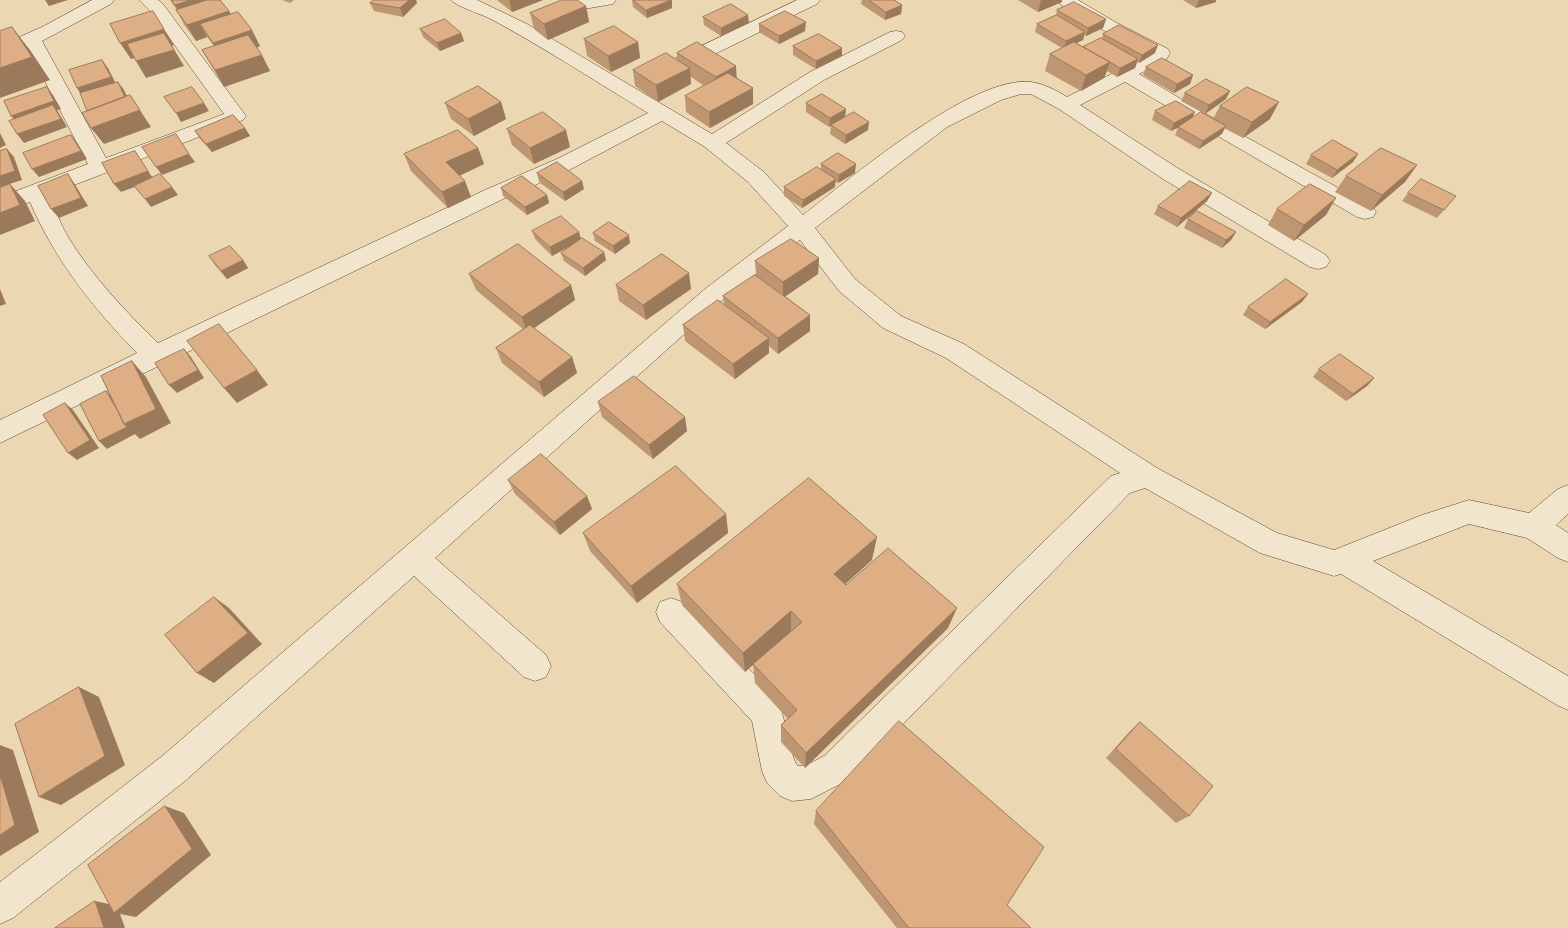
<!DOCTYPE html>
<style>
body{margin:0}
canvas{display:block;background:#ebd7b2}
</style>
<canvas width="1568" height="928"></canvas>
<script>
const g = document.querySelector('canvas').getContext('2d');
g.lineJoin = 'round';
function trace(path, color, width, dash) { g.strokeStyle = color; g.lineWidth = width; g.lineCap = dash ? 'butt' : 'round'; g.setLineDash(dash || []); g.stroke(path); }
function fillPath(path, color) { g.fillStyle = color; g.fill(path, 'evenodd'); }
const minor = new Path2D(`
 M92 0H114L111 4 42 41 106 158 224 114 151 12 139 0H158L163 4 246 116 243 120 48 195C55 209 60 223 68 237 92 276 125 311 158 343L485 190 557 159 648 113C595 81 543 47 489 18 480 14 456 6 451 0H477L527 24 712 134 810 72 890 32 896 31 902 32 905 36 902 40 824 80 726 143 764 172 803 215C851 178 972 75 1031 82 1044 84 1056 90 1067 97L1150 54 1103 30 1060 4 1057 0H1078L1115 22 1168 49 1170 53 1166 60 1139 74 1235 131 1373 207 1376 212 1373 217 1365 219 1357 217 1125 82 1080 105 1179 169 1326 255 1330 261 1326 267 1318 269 1310 267 1163 179 1059 109 1031 94H1021L1001 100 947 127 815 228 855 279 901 316 964 344 1157 468 1277 533 1334 550 1422 515 1469 500 1529 513 1558 489 1568 485V514L1556 525 1568 533V562L1558 558 1527 538 1469 524 1373 561 1568 676V710L1557 705 1341 574 1334 576 1260 553 1145 488 1130 493 848 780 811 799 792 801 780 796 767 783 762 771 752 721 660 622 656 612 660 602 671 598 682 602C701 621 720 640 739 659 751 671 765 684 775 698 787 715 789 757 798 766L807 765 824 756 1111 476 1120 473 946 358 883 328 839 291 800 240 721 301 435 558 546 655 551 666 546 677 535 681 524 677 414 576 185 781 13 918 0 924V882L161 757 705 289 788 226 748 182 705 147 662 121 571 169 501 200 0 443V420L137 353C93 308 55 260 30 202L0 212V197L88 164 27 47 0 59V46L44 26Z
 M574 0H616L613 4 572 11 546 19 540 18 537 14 540 10Z
 M797 0H820L817 4 682 70 675 72 668 70 666 66 668 62Z`);
const wall = new Path2D(`
 M170 0H220L229 11 231 15 260 46 257 48 270 71 224 87 202 50 214 46 207 37 196 41 185 26 176 10H177Z
 M282 0H294L290 3Z
 M374 0H416L417 3 403 17 374 11 370 3Z
 M497 0H543L512 12Z
 M632 0H672V8L647 18 633 7Z
 M862 0H894L902 5 901 14 885 20 861 4Z
 M1018 0H1062V2L1038 12Z
 M1183 0H1216V2L1196 8Z
 M586 6 589 22 548 40 534 29 530 13Z
 M1057 10 1106 19 1103 28 1086 36 1084 35 1083 40 1076 43 1083 47 1102 38 1103 34 1155 53 1139 63 1137 62 1135 68 1117 77 1107 71 1104 78 1081 91 1045 71 1050 54 1062 48 1035 32 1037 24 1056 15Z
 M703 17 749 23 721 36 704 25Z
 M759 24 805 31 779 44 759 32Z
 M420 29 461 33 464 41 440 51 423 37Z
 M584 39 638 42 640 58 611 72 587 56Z
 M793 46 842 48V56L816 69 793 55Z
 M677 53 737 78 753 88V104L710 128 686 112 685 96 704 86 690 76 691 84 658 102 635 86 633 70 677 60Z
 M1146 67 1193 75 1190 84 1174 93 1143 75Z
 M1185 93 1226 99 1205 114 1181 101Z
 M501 102 506 119 474 136 451 119 445 103Z
 M806 103 845 117 868 130 845 144 830 134 831 126 829 127 806 112Z
 M1220 106 1270 119 1243 138 1224 128 1222 134 1199 149 1175 135 1178 128 1171 131 1152 120 1155 111 1195 112 1192 118 1213 119Z
 M245 128 250 136 212 152 200 139 195 131Z
 M507 129 570 147 534 164 512 145Z
 M478 148 484 164 460 175 471 197 448 208 411 171 404 154Z
 M1358 154 1353 162 1332 178 1306 164 1311 155Z
 M821 164 855 173 838 183 835 181V187L802 208 784 196V187L821 169Z
 M1417 165 1405 182 1371 211 1335 192 1346 176Z
 M537 173 584 189 565 201 539 182Z
 M501 188 547 195 549 203 527 215 503 196Z
 M1212 193 1207 201 1177 227 1154 214 1158 206Z
 M1408 193 1456 196 1437 218 1402 201Z
 M1277 209 1326 215 1294 241 1268 225Z
 M1188 219 1236 232 1231 240 1222 248 1184 228Z
 M532 231 579 232 581 239 606 260 585 276 564 261 561 253 574 244 552 256 535 239Z
 M593 233 630 243 615 254 595 241Z
 M209 256 243 260 248 268 227 279 215 265Z
 M819 258 818 274 785 296 810 315V331L778 354 769 346V353L735 379 685 341 683 325 724 304 723 296 756 275 755 261Z
 M469 274 571 285 575 300 534 328 572 357 577 373 544 397 502 363 496 348 523 329 476 290Z
 M616 285 691 289 646 320 619 301Z
 M1302 302 1265 329 1243 315 1248 307Z
 M1319 369 1374 378 1367 386 1346 401 1313 377Z
 M598 402 687 431 653 459 602 417Z
 M508 480 587 496 592 509 560 535 515 494Z
 M726 514 728 533 637 603 590 551 583 533Z
 M872 560 845 584 948 628 805 768 781 742V725L788 719 755 683 753 664 791 631 745 672 682 605 677 584Z
 M1140 722 1189 816 1176 823 1106 758 1130 731Z
 M816 811 1007 905 1031 928H897L814 824Z`);
const shadedWall = new Path2D(`
 M45 0H68L49 6Z
 M191 0H211L185 21 175 5Z
 M409 0H416L417 3 403 17 400 8Z
 M509 0H543L512 12Z
 M672 0V8L647 18 646 10Z
 M1041 0H1062V2L1038 12Z
 M1199 0H1216V2L1196 8Z
 M902 5 901 14 885 20 886 12Z
 M586 6 589 22 548 40 544 24Z
 M229 11 237 27 200 24 207 37 196 41 187 25Z
 M748 15 749 23 721 36V28Z
 M1106 19 1103 28 1086 36 1088 28Z
 M806 22 805 31 779 44V36Z
 M12 27 30 50 50 80 0 98V68Z
 M164 29 174 45 172 46 184 66 146 78 136 61 172 46 131 59 120 43Z
 M252 30 260 46 223 59 213 43Z
 M1085 32 1083 40 1064 49 1066 41Z
 M461 33 464 41 440 51 437 43Z
 M638 42 640 58 611 72 608 56Z
 M1158 45 1155 53 1139 63 1142 55Z
 M842 48V56L816 69V61Z
 M262 55 270 71 224 87 215 70Z
 M1138 59 1135 68 1117 77 1120 68Z
 M102 60 108 68 117 86 83 97 77 88Z
 M1110 62 1104 78 1081 91 1086 75Z
 M736 66 737 83 717 93 716 77Z
 M690 68 691 84 658 102 656 85Z
 M1193 75 1190 84 1174 93 1177 84Z
 M118 82 124 90 132 107 94 119Z
 M47 87 53 95 61 109 57 110 67 127 24 143 17 134 18 124 11 116Z
 M753 88V104L710 128 709 112Z
 M1230 91 1226 99 1205 114 1209 105Z
 M130 95 151 127 104 144 91 128Z
 M501 102 506 119 474 136 468 119Z
 M1279 102 1270 119 1243 138 1252 122Z
 M204 103 209 111 181 122 176 113Z
 M846 109 845 118 829 127 830 118Z
 M1195 112 1191 121 1171 131 1174 123Z
 M869 122 868 130 845 144 846 135Z
 M1226 126 1222 134 1199 149 1203 141Z
 M245 128 250 136 212 152 206 144Z
 M566 130 570 147 534 164 530 148Z
 M0 133 6 145 0 148Z
 M71 135 78 144 87 159 39 177 32 169Z
 M478 148 484 164 453 179 446 162Z
 M7 149 14 157 22 180 0 187V176Z
 M135 151 154 180 121 192 114 184Z
 M189 154 195 162 162 175 156 167Z
 M1358 154 1353 162 1332 178 1337 170Z
 M856 164 855 173 838 183 839 175Z
 M1417 165 1405 182 1371 211 1382 195Z
 M68 174 74 183 88 206 59 218 51 209Z
 M836 179 835 187 802 208 803 200Z
 M465 181 471 197 448 208 442 192Z
 M582 181 584 189 565 201 563 192Z
 M10 184 25 201 35 221 0 235V213Z
 M172 187 178 195 151 207 145 199Z
 M1212 193 1207 201 1177 227 1181 218Z
 M547 195 549 203 527 215 525 207Z
 M1336 198 1326 215 1294 241 1304 225Z
 M579 232 581 240 552 256 550 247Z
 M1236 232 1231 240 1222 248 1226 240Z
 M629 235 630 243 615 254 613 246Z
 M604 252 606 260 585 276 583 268Z
 M819 258 818 274 783 298V282Z
 M243 260 248 268 227 279 221 271Z
 M689 273 691 289 646 320 643 305Z
 M571 285 575 300 527 333 522 317Z
 M0 289 6 304 0 306Z
 M1308 294 1302 302 1265 329 1270 322Z
 M810 315V331L778 354V338Z
 M769 338V353L735 379 733 364Z
 M184 349 191 357 204 378 177 393 169 385Z
 M572 357 577 373 544 397 539 382Z
 M132 361 146 377 171 423 140 439 135 434 107 449 99 441 124 424 106 391 114 399Z
 M257 370 268 385 237 403 224 388Z
 M1374 378 1367 386 1346 401 1353 394Z
 M65 403 73 410 99 448 77 460 68 453Z
 M685 417 687 431 653 459 649 445Z
 M587 496 592 509 560 535 554 522Z
 M726 514 728 533 637 603 631 586Z
 M877 537 872 560 832 596 834 574Z
 M214 597 229 608 262 644 214 683 197 673Z
 M957 608 948 628 805 768 806 753Z
 M791 611V631L745 672 743 653Z
 M79 687 99 697 125 765 61 805 39 797Z
 M0 745 13 750 39 832 0 856Z
 M165 806 184 813 211 855 136 917 120 914 125 928H104L95 901 118 906Z`);
const building = new Path2D(`
 M172 0H191L175 5Z
 M207 0H220L229 11 187 25 176 10Z
 M374 0H409L400 8 370 3Z
 M562 0H577L586 6 544 24 530 13Z
 M633 0H671L646 10Z
 M869 0H894L902 5 886 12Z
 M1074 2 1106 19 1088 28 1057 10Z
 M731 4 748 15 721 28 703 17Z
 M153 11 164 29 120 43 110 24Z
 M785 11 806 22 779 36 759 24Z
 M238 12 252 30 213 43 200 24Z
 M1057 15 1085 32 1066 41 1037 24Z
 M445 19 461 33 437 43 420 29Z
 M1119 25 1158 45 1142 55 1103 34Z
 M614 26 638 42 608 56 584 39Z
 M12 27 32 57 0 68V31Z
 M164 33 174 50 136 61 127 44Z
 M819 34 842 48 816 61 793 46Z
 M248 35 262 55 215 70 202 50Z
 M1101 38 1138 59 1120 68 1083 47Z
 M697 42 736 66 716 77 677 53Z
 M1074 42 1110 62 1086 75 1050 54Z
 M666 53 690 68 656 85 633 70Z
 M1162 58 1193 75 1177 84 1146 67Z
 M102 60 111 77 77 88 69 70Z
 M728 73 753 88 709 112 685 96Z
 M1206 79 1230 91 1209 105 1185 93Z
 M118 82 125 97 87 111 80 93Z
 M478 86 501 102 468 119 445 103Z
 M47 87 54 101 11 116 4 101Z
 M192 87 204 103 176 113 164 97Z
 M1247 87 1279 102 1252 122 1220 106Z
 M822 94 846 109 830 118 806 103Z
 M130 95 140 110 91 128 82 113Z
 M1176 101 1195 112 1174 123 1155 111Z
 M53 105 61 119 17 134 9 121Z
 M543 112 566 130 530 148 507 129Z
 M854 112 869 122 846 135 831 125Z
 M1201 112 1226 126 1203 141 1178 127Z
 M233 115 245 128 206 144 195 131Z
 M458 130 478 148 446 162 465 181 442 192 404 154Z
 M176 134 189 154 156 167 142 147Z
 M71 135 81 151 32 169 23 153Z
 M1333 140 1358 154 1337 170 1311 155Z
 M1381 148 1417 165 1382 195 1346 176Z
 M7 149 15 171 0 176V151Z
 M135 151 148 171 114 184 102 163Z
 M838 153 856 164 839 175 821 164Z
 M557 162 582 181 563 192 537 173Z
 M817 167 836 179 803 200 784 187Z
 M68 174 81 198 51 209 38 186Z
 M160 174 172 187 145 199 134 186Z
 M522 176 547 195 525 207 501 188Z
 M1421 179 1456 196 1444 210 1408 193Z
 M1190 181 1212 193 1181 218 1158 206Z
 M10 184 20 205 0 213V188Z
 M1310 184 1336 198 1304 225 1277 209Z
 M1197 211 1236 232 1226 240 1188 219Z
 M561 216 579 232 550 247 532 231Z
 M609 222 629 235 613 246 593 233Z
 M582 238 604 252 583 268 561 253Z
 M791 239 819 258 783 282 755 261Z
 M518 244 571 285 522 317 469 274Z
 M230 246 243 260 221 271 209 256Z
 M662 254 689 273 643 305 616 285Z
 M755 275 810 315 778 338 723 296Z
 M1286 279 1308 294 1270 322 1248 307Z
 M718 300 769 338 733 364 683 325Z
 M219 324 257 370 224 388 187 341Z
 M530 325 572 357 539 382 496 348Z
 M184 349 198 370 169 385 155 363Z
 M1340 354 1374 378 1353 394 1319 369Z
 M132 361 156 409 124 424 101 376Z
 M634 376 685 417 649 445 598 402Z
 M106 391 119 413 124 424 127 427 99 441 80 404Z
 M65 403 90 440 68 453 43 415Z
 M541 454 587 496 554 522 508 480Z
 M676 466 726 514 631 586 583 533Z
 M809 478 877 537 834 574 846 585 888 548 957 608 806 753 781 725 797 710 753 664 802 622 791 611 743 653 677 584Z
 M214 597 248 633 197 673 165 635Z
 M79 687 105 756 39 797 15 724Z
 M899 721 1044 847 1007 905 1031 928H909L816 811Z
 M1140 722 1213 786 1189 816 1116 749Z
 M0 775 15 825 0 835Z
 M165 806 192 849 114 913 88 865Z
 M95 901 104 928H55Z`);
trace(minor, '#5e4630', 1);
fillPath(minor, '#f2e5cd');
fillPath(wall, '#bf9672');
fillPath(shadedWall, '#9b7a5c');
fillPath(building, '#deae84');
trace(building, '#9b7a5c', 1);
</script>
